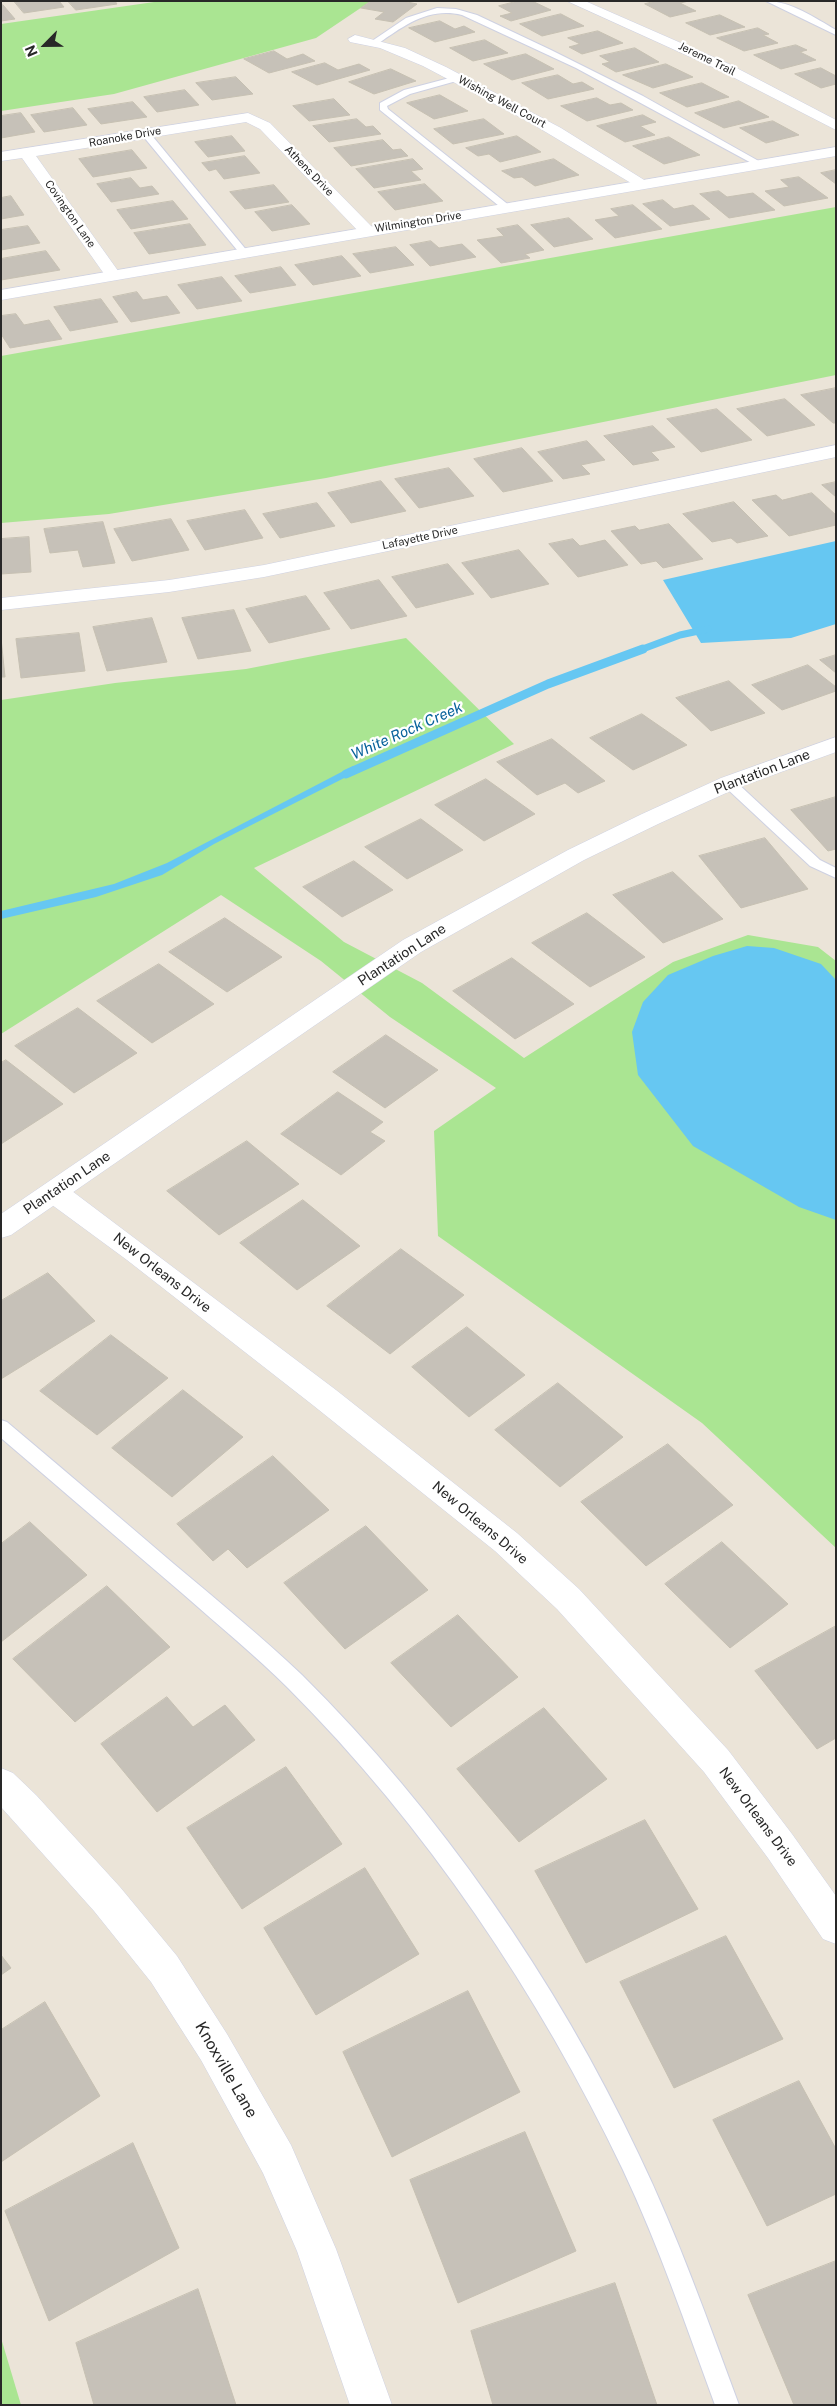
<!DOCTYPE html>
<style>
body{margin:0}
#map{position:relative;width:837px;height:2406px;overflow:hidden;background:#ebe4d8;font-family:"Public Sans",sans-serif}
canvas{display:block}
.frame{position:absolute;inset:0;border:2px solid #282828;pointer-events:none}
.north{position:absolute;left:20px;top:20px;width:50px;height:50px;-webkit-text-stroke:4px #fff;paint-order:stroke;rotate:247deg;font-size:14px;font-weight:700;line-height:20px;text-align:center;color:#282828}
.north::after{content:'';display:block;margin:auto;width:18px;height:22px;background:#282828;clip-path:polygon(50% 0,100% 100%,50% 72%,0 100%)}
</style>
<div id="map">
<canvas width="837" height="2406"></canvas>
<div class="frame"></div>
<div class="north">N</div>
</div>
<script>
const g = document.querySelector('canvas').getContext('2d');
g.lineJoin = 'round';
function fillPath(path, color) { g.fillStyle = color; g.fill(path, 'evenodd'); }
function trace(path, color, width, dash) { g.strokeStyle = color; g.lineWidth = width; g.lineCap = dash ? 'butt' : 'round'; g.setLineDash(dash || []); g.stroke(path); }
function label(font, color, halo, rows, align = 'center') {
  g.font = font + ' "Public Sans",sans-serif'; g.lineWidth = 4.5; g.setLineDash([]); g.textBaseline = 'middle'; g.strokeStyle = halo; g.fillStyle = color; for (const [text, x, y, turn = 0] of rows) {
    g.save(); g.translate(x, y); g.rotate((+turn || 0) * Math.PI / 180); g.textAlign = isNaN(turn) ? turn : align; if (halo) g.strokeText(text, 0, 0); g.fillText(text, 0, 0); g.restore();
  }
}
const green = new Path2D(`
 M161 1H371L316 38 114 94 1 111V24Z
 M836 207V375L326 478 109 514 1 523V356Z
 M406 638 514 744 254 868 344 942 422 983 524 1058 673 962 748 935 818 947 836 961V1548L702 1423 438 1236 434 1131 496 1088 390 1017 321 961 221 895 1 1034V700L115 683 246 669Z
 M1 2338 21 2405H1Z`);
const water = new Path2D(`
 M836 541V624L791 638 701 643 663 580Z
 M353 766 360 770 214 844 162 875 96 897 1 919V911L114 884 167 863Z
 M747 946 774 948 821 964 836 980V1220L799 1207 693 1146 638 1075 632 1032 643 1002 668 975 713 956Z`);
const streamFar1 = new Path2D(`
 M640 650 680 635 708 629`);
const stream = new Path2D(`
 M346 774 548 684 643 649`);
const building = new Path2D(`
 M14 1H59L64 7 24 13Z
 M68 1H115L117 4 76 10Z
 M371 1H402L417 4 393 22 375 19 384 12 361 8Z
 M518 1H532L551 10 511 21 500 16 512 13 499 6Z
 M656 1H689L680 3 696 11 670 17 645 4Z
 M3 5 15 19 1 21V6Z
 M561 14 584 26 542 36 520 24Z
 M720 15 745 27 710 35 686 23Z
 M440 21 455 29 464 26 475 32 435 42 409 28Z
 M758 28 769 34 763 35 778 43 744 51 717 38Z
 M598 31 623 43 582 54 569 47 580 44 568 38Z
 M485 40 508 53 473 61 450 48Z
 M796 45 807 50 800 52 816 60 781 69 754 55Z
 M635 48 659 62 616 72 602 64 610 62 600 56Z
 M274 51 287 59 303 54 315 61 269 73 244 59Z
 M526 54 554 69 512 80 484 64Z
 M325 63 338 70 359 64 370 70 317 85 292 72Z
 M666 64 693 77 653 88 623 75Z
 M821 68 836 76V84L821 88 795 74Z
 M391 69 416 81 374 94 349 82Z
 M558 75 573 84 582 82 594 89 548 99 522 83Z
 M236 77 253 94 212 100 196 83Z
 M702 83 729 97 687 107 660 93Z
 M185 90 199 105 157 112 144 97Z
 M440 95 468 111 434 119 407 103Z
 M597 98 610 105 621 103 633 110 587 121 561 106Z
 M334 99 350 115 309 121 293 106Z
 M739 101 769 117 724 128 695 113Z
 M133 102 147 117 101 124 88 109Z
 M73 108 87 125 44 132 31 115Z
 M21 113 35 132 1 138V116Z
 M643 115 656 122 640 126 655 135 625 142 597 126Z
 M357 119 366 127 373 126 381 134 329 142 313 126Z
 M484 119 504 134 453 144 434 129Z
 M773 121 799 135 766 143 740 128Z
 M232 136 245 151 208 157 195 142Z
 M517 136 541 152 500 162 489 154 478 156 466 148Z
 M669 137 700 155 664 164 633 146Z
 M383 140 393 150 401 149 408 156 351 166 334 148Z
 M132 150 147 168 93 177 79 159Z
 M245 156 260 173 224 179 216 169 209 171 202 163Z
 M413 159 423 169 411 171 421 180 374 188 356 169Z
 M554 159 579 175 535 186 522 177 514 178 502 171Z
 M836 170V184L821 173Z
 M799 177 828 198 784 206 765 191 789 187 781 180Z
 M131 178 140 188 152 186 159 194 111 202 97 184Z
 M425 184 443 201 395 210 378 192Z
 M274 185 289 202 245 209 230 192Z
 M719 191 727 197 753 193 775 210 729 218 700 194Z
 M11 196 24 215 1 219V198Z
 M663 200 674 209 693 205 710 219 670 226 643 204Z
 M173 201 188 219 131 229 117 210Z
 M292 205 310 224 272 231 255 212Z
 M633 205 662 229 615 238 595 220 619 216 611 209Z
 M569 218 593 239 554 247 531 225Z
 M190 224 206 245 149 254 134 233Z
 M518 225 544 250 525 254 530 258 501 263 477 240 504 236 497 229Z
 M28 226 40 243 1 250V230Z
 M431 241 439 248 462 244 476 257 430 266 410 245Z
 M396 247 414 265 370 273 353 254Z
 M46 251 60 270 1 280V259Z
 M342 256 361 276 313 285 295 265Z
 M281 267 296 285 250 293 235 276Z
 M222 277 242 301 197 309 178 285Z
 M137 292 143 300 167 296 180 313 131 322 113 297Z
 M101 299 118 322 70 331 54 307Z
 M16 314 24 325 49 320 62 339 10 348 1 334V316Z
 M836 388V423H833L801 395Z
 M785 399 815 425 767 436 737 409Z
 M717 409 752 440 701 452 667 419Z
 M653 426 675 447 651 452 659 460 633 465 604 436Z
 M587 441 605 460 581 465 590 474 563 479 538 452Z
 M522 448 553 481 503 492 474 459Z
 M449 468 474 496 419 508 395 479Z
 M381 481 406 511 351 523 328 493Z
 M836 482V497L822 485Z
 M812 493 836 515V525L789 536 752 500 776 495 782 500Z
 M734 502 768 536 737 543 731 538 712 542 683 514Z
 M317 503 335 526 280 538 263 514Z
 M245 510 263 538 205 550 187 521Z
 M171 519 189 550 132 561 114 529Z
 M103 522 115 563 83 567 78 550 50 553 44 529Z
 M669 524 703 559 663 568 656 561 641 564 611 531 635 526 639 530Z
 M29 537 31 572 1 574V539Z
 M573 539 580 546 605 540 628 565 578 577 549 544Z
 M519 550 549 584 491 598 462 563Z
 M448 564 474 594 416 608 392 577Z
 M379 580 407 616 351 629 324 593Z
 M306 596 330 629 269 643 246 609Z
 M234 610 251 651 198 659 182 618Z
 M152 618 167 662 107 671 93 627Z
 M79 633 85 671 21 678 16 639Z
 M1 638 5 677H1Z
 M836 655V673L820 660Z
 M808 665 836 687V691L782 710 752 685Z
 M729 681 765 713 711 731 676 698Z
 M642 714 687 745 633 770 590 738Z
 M552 739 605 781 578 793 565 783 537 795 497 762Z
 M486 779 535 814 484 841 435 805Z
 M836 797V849L828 851 791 810Z
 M421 819 463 850 407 879 365 847Z
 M765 838 808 889 741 908 699 856Z
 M354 861 393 890 342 917 303 887Z
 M673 872 723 919 663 943 613 895Z
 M587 913 645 957 590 987 532 943Z
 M225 918 282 957 227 992 169 952Z
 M512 958 574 1004 515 1039 453 991Z
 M159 964 214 1004 152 1043 97 1001Z
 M78 1008 137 1053 74 1093 15 1046Z
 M386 1035 438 1070 385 1108 333 1072Z
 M6 1060 63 1104 1 1144V1063Z
 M338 1092 383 1122 370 1132 385 1141 341 1175 281 1134Z
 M247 1141 299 1184 219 1235 167 1191Z
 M303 1200 360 1246 297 1290 240 1243Z
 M401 1249 464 1295 390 1354 327 1306Z
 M48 1273 95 1321 1 1379V1301Z
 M467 1327 525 1375 469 1417 412 1367Z
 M111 1335 168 1378 97 1435 40 1391Z
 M558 1383 623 1437 560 1487 495 1430Z
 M183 1390 243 1437 172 1497 112 1448Z
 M668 1444 733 1505 646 1566 581 1502Z
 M273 1456 329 1510 247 1568 228 1549 213 1561 177 1524Z
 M30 1522 87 1575 1 1642V1544Z
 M366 1526 428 1590 345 1649 284 1583Z
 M722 1542 788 1604 730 1648 665 1584Z
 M107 1586 170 1647 75 1722 13 1659Z
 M458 1615 518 1677 451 1727 391 1663Z
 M836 1626V1738L817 1749 755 1671Z
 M167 1697 193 1727 225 1705 255 1740 157 1812 101 1744Z
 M544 1708 607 1779 519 1842 457 1769Z
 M286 1767 342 1844 242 1909 187 1828Z
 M645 1820 698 1909 586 1963 535 1871Z
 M365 1868 419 1954 316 2015 264 1928Z
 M726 1936 783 2039 674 2088 620 1982Z
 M1 1955 11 1968 1 1975Z
 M468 1991 520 2092 392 2157 343 2052Z
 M45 2002 100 2096 1 2162V2030Z
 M799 2081 836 2149V2194L767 2226 713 2120Z
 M525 2132 576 2251 458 2303 410 2180Z
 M133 2143 179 2248 49 2321 5 2211Z
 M836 2261V2405H794L748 2295Z
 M615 2283 657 2405H493L471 2331Z
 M198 2289 236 2405H94L76 2343Z`);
const service = new Path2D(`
 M766 1C791 1 815 18 836 30V35Z
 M437 8 456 9 477 15 551 50 643 96 764 164 757 166 576 68 462 15C429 7 405 25 379 43L372 41 406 18Z
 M457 76H460V80L410 94 387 106 388 109 510 206V210H504L380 110V103L404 90Z
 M143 132H149L248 252V256H242L143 136Z
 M729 779 734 780 820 860 836 868V878L810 866 724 786 722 783Z
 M1 1420 7 1422C63 1469 119 1517 174 1564 217 1600 261 1636 302 1675 440 1812 556 1979 639 2155 678 2236 708 2321 739 2405H715C686 2326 659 2246 623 2170 539 1994 426 1826 288 1688 255 1655 218 1625 183 1594 122 1542 62 1490 1 1438Z`);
const minor = new Path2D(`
 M355 35 405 48 446 67 561 128 649 183 641 188 636 186 529 122 423 66 380 48 350 42 348 39Z
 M248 113 270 123 373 228 375 231 373 234H361L260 129 246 122 36 156 121 275 119 278H107L22 158 1 161V152Z
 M836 445V457L264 577 169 592 1 610V598L169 580 264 565Z
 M54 1182 64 1185 336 1390 517 1533 579 1589 728 1750 792 1834 836 1896V1944L823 1939 768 1858 704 1772 557 1609 495 1551 314 1406 127 1260 44 1199 40 1192 44 1185Z
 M1 1768 13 1773 36 1795 120 1887 177 1956 227 2034 291 2145 336 2249 392 2405H350L297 2251 263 2173 201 2060 151 1982 94 1911 1 1807Z`);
const tertiary = new Path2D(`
 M567 1H585L729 64 836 120V130L719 70Z
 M836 147V156L1 300V290Z
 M836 737V752L737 788 658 824 584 860 421 952 11 1235 1 1238V1214L403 940 568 850 642 814 721 778Z`);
const farStreetnames = [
 ["Jereme Trail",707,59,26],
 ["Wishing Well Court",502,102,28],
 ["Roanoke Drive",125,137,-10],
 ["Athens Drive",309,171,46],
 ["Covington Lane",70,214,55],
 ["Wilmington Drive",418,222,-9],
 ["Lafayette Drive",420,538,-12]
];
const streetNames = [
 ["Plantation Lane",762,772,-21],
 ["Plantation Lane",402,955,-33],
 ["Plantation Lane",67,1183,-34],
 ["New Orleans Drive",162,1273,38],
 ["New Orleans Drive",480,1523,40],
 ["New Orleans Drive",758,1817,53]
];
const waterNames = [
 ["White Rock Creek",407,731,-24]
];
const nearStreetnames = [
 ["Knoxville Lane",226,2070,60]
];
fillPath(green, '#aae592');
fillPath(water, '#66c7f2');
trace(streamFar1, '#66c7f2', 7);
trace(stream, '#66c7f2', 9);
fillPath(building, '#c6c1b8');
trace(building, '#c6c0b2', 1);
trace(service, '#ced1e2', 2);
trace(minor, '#ced1e2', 1);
trace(tertiary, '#ced1e2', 1);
fillPath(service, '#fff');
fillPath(minor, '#fff');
fillPath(tertiary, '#fff');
label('11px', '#282828', '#fff', farStreetnames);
label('14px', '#282828', '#fff', streetNames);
label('italic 15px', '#08629b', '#fff', waterNames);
label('16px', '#282828', '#fff', nearStreetnames);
</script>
